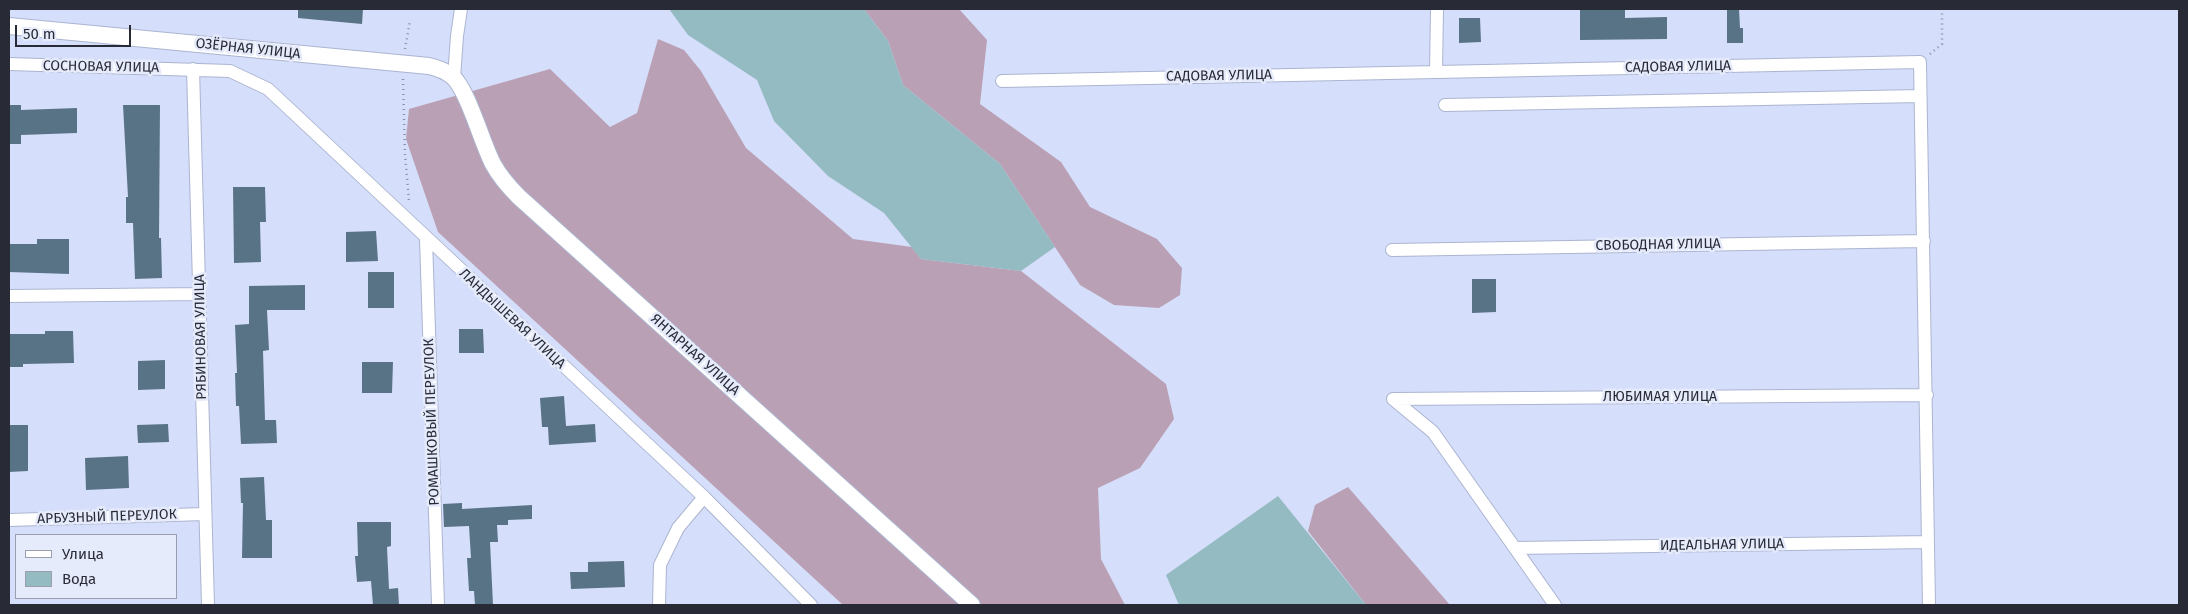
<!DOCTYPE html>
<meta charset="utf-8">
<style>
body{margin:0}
#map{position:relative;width:2188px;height:614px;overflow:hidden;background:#d5defa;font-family:"Fira Sans",sans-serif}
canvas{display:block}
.frame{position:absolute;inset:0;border:10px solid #282b36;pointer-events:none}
.legend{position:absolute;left:15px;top:534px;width:162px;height:65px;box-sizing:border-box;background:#e6ebfc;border:1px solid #9a9ead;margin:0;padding:6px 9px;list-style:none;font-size:15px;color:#282b36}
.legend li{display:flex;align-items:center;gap:10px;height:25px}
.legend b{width:25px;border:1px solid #9a9ead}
.scale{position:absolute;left:15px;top:25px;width:116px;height:22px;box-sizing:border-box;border:2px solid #282b36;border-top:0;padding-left:6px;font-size:15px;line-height:18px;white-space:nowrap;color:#282b36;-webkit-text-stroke:4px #e6ebfc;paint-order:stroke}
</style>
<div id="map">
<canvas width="2188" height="614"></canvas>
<div class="frame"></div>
<ul class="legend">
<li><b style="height:6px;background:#fff"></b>Улица</li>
<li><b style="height:14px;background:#95bbc2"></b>Вода</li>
</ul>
<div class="scale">50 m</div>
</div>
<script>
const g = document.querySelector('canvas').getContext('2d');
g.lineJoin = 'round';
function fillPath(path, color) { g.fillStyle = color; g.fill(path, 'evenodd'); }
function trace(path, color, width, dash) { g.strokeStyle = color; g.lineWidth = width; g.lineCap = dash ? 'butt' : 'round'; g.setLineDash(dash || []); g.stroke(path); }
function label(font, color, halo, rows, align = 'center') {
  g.font = font + ' "Fira Sans",sans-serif'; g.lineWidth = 5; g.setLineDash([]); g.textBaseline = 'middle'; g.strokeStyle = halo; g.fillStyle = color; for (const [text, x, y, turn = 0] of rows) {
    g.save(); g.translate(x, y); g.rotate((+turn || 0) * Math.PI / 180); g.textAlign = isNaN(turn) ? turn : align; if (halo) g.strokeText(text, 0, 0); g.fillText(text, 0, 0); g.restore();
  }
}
const forest = new Path2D(`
 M864 9H959L987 40 980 104 1061 162 1090 207 1157 239 1182 268 1180 295 1159 308 1114 305 1080 285 1000 164 903 85 888 41Z
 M658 39 684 50 701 71 746 148 853 239 912 247 921 259 1021 271 1166 384 1174 419 1140 468 1098 488 1101 559 1125 605H843L438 232 406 139 409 109 550 69 610 127 637 113Z
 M1348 487 1450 605H1366L1308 531 1315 505Z`);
const water = new Path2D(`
 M669 9H864L888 41 903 85 1000 164 1055 247 1021 271 921 259 884 213 828 176 774 121 757 80 688 35Z
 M1278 496 1366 605H1179L1166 575Z`);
const building = new Path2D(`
 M298 9H363L362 24 298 18Z
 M1580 9H1625V18L1667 17V39L1580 40Z
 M1727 9H1739L1740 28H1743V43H1727Z
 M1459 18H1480L1481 42 1459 43Z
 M9 105H21V110L77 108V133L21 135V144H9Z
 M123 105H160L159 238H161L162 278 135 279 133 223H126V197H128Z
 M233 187H265L266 222H260L261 262 234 263Z
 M376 231 378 261 346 262V232Z
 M37 239H69V274L9 272V244H37Z
 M368 272H394V308H368Z
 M1472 279H1496V312L1472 313Z
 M305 285V310H267L269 350 263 351 265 420H276L277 443 241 444 239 406H236L235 373H237L235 325 249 324V286Z
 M459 329H483L484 353H459Z
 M45 331H73L74 363 23 364V367H9V334H45Z
 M165 360V389L138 390V361Z
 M362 362H393L392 393H362Z
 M564 396 566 426 595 424 596 442 549 445 548 427H542L540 398Z
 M168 424 169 442 138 443 137 425Z
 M9 425H28V471L9 472Z
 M128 456 129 488 86 490 85 458Z
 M264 477 266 520H272V558H242L243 503H241L240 478Z
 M462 503V509L532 505V519L508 520V525H497L498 542H490L493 605H475L474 591H469L467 558H471L469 526 444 527 443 504Z
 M357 522H391V546L387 547 389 589 398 588 399 605H373L371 581 357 582 355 556H358Z
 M624 561 625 587 571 589 570 572H588V562Z`);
const path = new Path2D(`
 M405 49 410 21
 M1930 54 1942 44V9
 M403 79 405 154 409 201`);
const street = new Path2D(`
 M9 64 230 71 268 89 704 497 811 605
 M193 69 208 605
 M1436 72 1437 9
 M454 78 457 36 461 9
 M1002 81 1920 62 1929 605
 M1445 105 1920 96
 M426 239 438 605
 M1392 250 1924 241
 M9 296 200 294
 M1393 399 1927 395
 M1393 399 1433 432 1555 605
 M9 520 205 514
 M1516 548 1928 542
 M659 605 660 565 678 528 704 497`);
const secondary = new Path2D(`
 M9 26 429 66C438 68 446 71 453 77 468 91 482 143 493 164 500 177 509 187 519 197L972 605`);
const streetNames = [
 ["ОЗЁРНАЯ УЛИЦА",248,49,6],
 ["СОСНОВАЯ УЛИЦА",101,67,1],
 ["САДОВАЯ УЛИЦА",1678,67,-1],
 ["САДОВАЯ УЛИЦА",1219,76,-1],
 ["СВОБОДНАЯ УЛИЦА",1658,245,-1],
 ["ЛАНДЫШЕВАЯ УЛИЦА",512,319,43],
 ["РЯБИНОВАЯ УЛИЦА",201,337,-91],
 ["ЯНТАРНАЯ УЛИЦА",695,355,42],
 ["ЛЮБИМАЯ УЛИЦА",1660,397],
 ["РОМАШКОВЫЙ ПЕРЕУЛОК",432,422,-92],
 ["АРБУЗНЫЙ ПЕРЕУЛОК",107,517,-2],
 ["ИДЕАЛЬНАЯ УЛИЦА",1722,545,-1]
];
fillPath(forest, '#baa0b5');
fillPath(water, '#95bbc2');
fillPath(building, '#597386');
trace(street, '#acb5d0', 14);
trace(secondary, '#acb5d0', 18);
trace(path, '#8b92a6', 2.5, [1, 4]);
trace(street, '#fff', 12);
trace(secondary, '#fff', 16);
label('14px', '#282b36', '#e6ebfc', streetNames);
</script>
